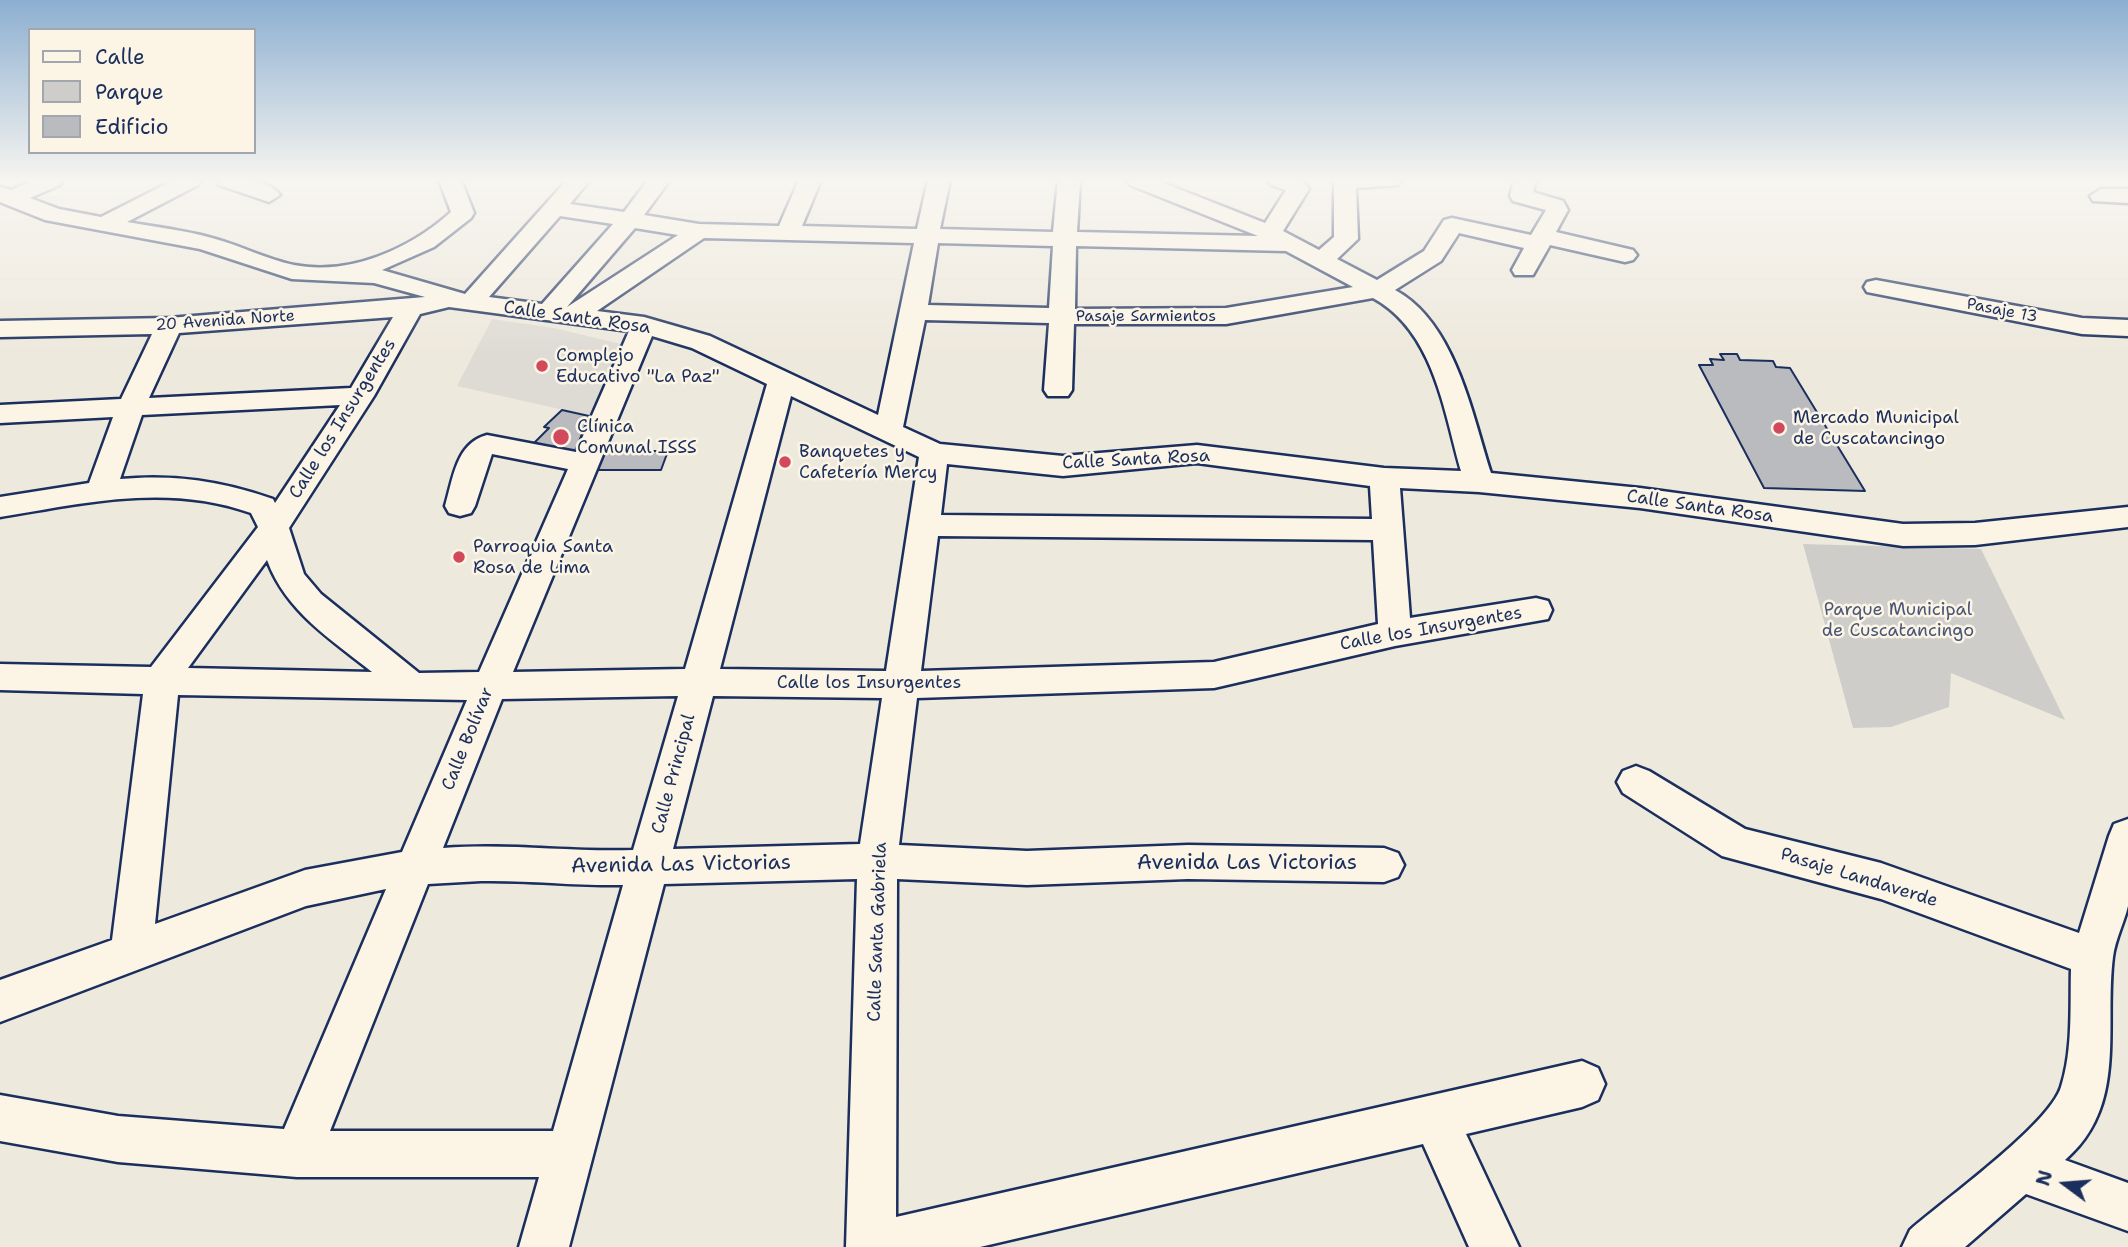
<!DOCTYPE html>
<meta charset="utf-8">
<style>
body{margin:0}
#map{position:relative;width:2128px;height:1247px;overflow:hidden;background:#eee9dd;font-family:"Shantell Sans",sans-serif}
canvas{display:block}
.legend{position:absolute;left:28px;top:28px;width:228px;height:126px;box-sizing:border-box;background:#fcf5e5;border:2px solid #a2a6af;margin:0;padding:9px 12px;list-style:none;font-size:21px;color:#1b2f5e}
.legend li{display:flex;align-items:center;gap:14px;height:35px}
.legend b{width:35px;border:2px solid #a2a6af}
.north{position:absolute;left:2030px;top:1149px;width:70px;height:70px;-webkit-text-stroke:5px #fcf5e5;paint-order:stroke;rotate:286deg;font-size:19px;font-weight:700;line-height:28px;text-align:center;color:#1b2f5e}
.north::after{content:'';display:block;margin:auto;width:24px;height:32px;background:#1b2f5e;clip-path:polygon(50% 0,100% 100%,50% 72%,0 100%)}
</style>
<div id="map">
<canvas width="2128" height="1247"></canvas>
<ul class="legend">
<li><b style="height:9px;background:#fcf5e5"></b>Calle</li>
<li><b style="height:19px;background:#cfcdca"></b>Parque</li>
<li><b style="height:19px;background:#babbbe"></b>Edificio</li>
</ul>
<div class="north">N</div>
</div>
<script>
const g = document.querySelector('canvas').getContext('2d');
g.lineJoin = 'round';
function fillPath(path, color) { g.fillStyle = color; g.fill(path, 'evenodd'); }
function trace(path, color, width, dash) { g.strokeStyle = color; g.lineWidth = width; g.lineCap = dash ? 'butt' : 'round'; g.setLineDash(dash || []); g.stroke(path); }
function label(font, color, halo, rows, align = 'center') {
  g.font = font + ' "Shantell Sans",sans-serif'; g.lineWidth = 5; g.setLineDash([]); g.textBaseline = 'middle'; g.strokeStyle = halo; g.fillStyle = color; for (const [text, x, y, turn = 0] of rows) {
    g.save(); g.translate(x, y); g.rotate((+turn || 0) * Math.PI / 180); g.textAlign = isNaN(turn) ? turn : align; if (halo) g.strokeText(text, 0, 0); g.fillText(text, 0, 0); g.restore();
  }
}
const built = new Path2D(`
 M492 319 554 328 625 345 595 417 457 386Z`);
const green = new Path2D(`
 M1803 544 1981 549 2065 720 1951 673 1949 707 1891 727 1853 728Z`);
const building = new Path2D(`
 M1720 354H1737L1740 360 1773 361 1776 367 1790 368 1865 491 1764 488 1699 365H1713L1710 359 1724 360Z
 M562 410 589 416 574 455 532 445 549 428 544 427Z
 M603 451H668L661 470H595Z`);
const minor = new Path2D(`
 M35 180H63L60 185 30 198 59 209 101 217 174 180H201L198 185 127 222C155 227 184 230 212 238 239 245 266 259 294 265 349 276 410 249 451 212L439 180H461L474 213 471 218 434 247 382 270 465 294 567 180H590L570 204 624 212 648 180H670L644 215 699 224 779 226 799 180H821L802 226 917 229 928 180H950L940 229 1053 232 1058 180H1080L1077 232 1258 236 1130 185 1127 180H1156L1265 223 1286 190 1271 185 1268 180H1301L1309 189 1283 231 1319 250 1334 237V180H1401L1398 185 1356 188 1358 239 1337 259 1377 280 1424 251 1444 220 1452 218 1531 235 1546 210 1513 201 1510 196 1514 180H1536L1533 192 1563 201 1568 210 1556 232 1633 250 1637 255 1633 260 1625 262 1550 245 1533 275H1515L1512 270 1524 248 1459 233 1441 261 1395 290C1455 322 1472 414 1491 473L1640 488 1903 524 1975 523 2128 507V527L1975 545 1903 546 1640 508 1479 492 1400 488 1410 618 1536 598 1548 601 1552 610 1548 619 1395 646 1214 688 917 698 899 845 1027 851 1188 845 1384 848 1398 853 1404 865 1398 877 1384 882 1188 879 1027 885 897 879 896 1217 1582 1061 1598 1068 1605 1084 1598 1100 1582 1107 1466 1134 1519 1247H1469L1423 1144 980 1247H846L857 879 664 884 569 1247H519L539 1177H297L118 1162 0 1141V1095L118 1116 284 1129 386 889 306 906 0 1022V980L112 940 143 694 0 690V664L151 667 258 527 251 513C168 483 84 503 0 517V497L89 483 113 417 0 423V405L121 399 152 334 0 337V321L169 318 425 297 374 283 292 279 200 249 45 220 0 202V187L11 190ZM560 216 613 224 542 304 489 297ZM635 228 678 235 567 307ZM704 238 914 243 878 415 710 336 644 317 597 311ZM938 243 1053 246 1049 308 928 305ZM1076 246 1286 251 1353 287 1226 308 1075 309ZM1373 298C1434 331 1444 412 1461 471L1384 468 1197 445 1063 456 940 444 903 427 925 320 1049 323 1044 390 1048 396H1068L1072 390 1074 324H1226ZM449 307 629 331 576 452 487 435C456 443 453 479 445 506L449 513 460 516 471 513 475 506 492 454 568 469 479 672 419 673 321 594 304 574 289 528 374 396 420 314ZM393 317 351 388 149 398 179 333ZM652 336 692 348 767 384 685 669 513 672ZM791 396 919 457 886 671 720 669ZM340 405 275 503 273 499C222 481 174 474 120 479L142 415ZM1197 463 1370 486 1372 519 941 515 947 464 1063 476ZM938 536 1373 540 1378 624 1214 662 921 671ZM267 560C286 612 332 640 372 672L188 668ZM178 695 467 700 402 852 305 870 155 924ZM678 696 633 850C569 852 507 843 443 848L502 699ZM713 696 882 698 860 844 673 849ZM481 881C529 880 575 886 623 885L553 1131H330L428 884Z
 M216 180C234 179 268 178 280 195L269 202 219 185Z
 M2101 189H2128V203L2093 201 2090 196Z
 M1876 280 2082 318 2128 320V336L2082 334 1867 292 1864 287 1867 282Z
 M1636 766 1649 771 1745 829 1881 863 2079 933 2109 836 2114 824 2128 819C2128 847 2128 879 2128 906 2124 923 2115 940 2113 957 2104 1027 2128 1106 2065 1160L2128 1183V1231L2026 1194 1965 1247H1902L1910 1230C1944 1200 2049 1125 2061 1087 2073 1050 2070 1006 2071 969L1881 899 1722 856 1623 793 1617 782 1623 771Z`);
const markers = [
 [542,366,7,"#d1495b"],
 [1779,428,7,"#d1495b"],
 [561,437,9,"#d1495b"],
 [785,462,7,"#d1495b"],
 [459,557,7,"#d1495b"]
];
const farStreetnames = [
 ["Pasaje 13",2002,311,11],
 ["Pasaje Sarmientos",1146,317],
 ["20 Avenida Norte",225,321,-4]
];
const streetNames = [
 ["Calle Santa Rosa",577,318,8],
 ["Calle los Insurgentes",343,419,-58],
 ["Calle Santa Rosa",1136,460,-3],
 ["Calle Santa Rosa",1700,507,8],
 ["Calle los Insurgentes",1431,629,-10],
 ["Calle los Insurgentes",869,683],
 ["Calle Bolívar",468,739,-68],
 ["Calle Principal",674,774,-75],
 ["Pasaje Landaverde",1859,878,17],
 ["Calle Santa Gabriela",878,932,-88]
];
const poiNames = [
 ["Complejo",556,356],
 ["Educativo \"La Paz\"",556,377],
 ["Mercado Municipal",1793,418],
 ["de Cuscatancingo",1793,439],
 ["Clínica",577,427],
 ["Comunal ISSS",577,448],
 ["Banquetes y",799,452],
 ["Cafetería Mercy",799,473],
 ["Parroquia Santa",473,547],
 ["Rosa de Lima",473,568]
];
const parkNames = [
 ["Parque Municipal",1898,610],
 ["de Cuscatancingo",1898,631]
];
const nearStreetnames = [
 ["Avenida Las Victorias",1247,864],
 ["Avenida Las Victorias",681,865,-1]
];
fillPath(built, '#dedbd4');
fillPath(green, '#cfcdca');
fillPath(building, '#babbbe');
trace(building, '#1b2f5e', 2);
trace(minor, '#1b2f5e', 5);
fillPath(minor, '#fcf5e5');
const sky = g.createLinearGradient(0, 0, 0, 354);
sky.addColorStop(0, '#8cafd1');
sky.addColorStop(0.51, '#f7f5f0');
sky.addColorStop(1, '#f7f5f000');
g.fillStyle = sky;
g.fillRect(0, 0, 2128, 354);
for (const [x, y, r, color] of markers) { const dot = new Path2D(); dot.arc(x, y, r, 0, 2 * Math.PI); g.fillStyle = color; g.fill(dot); trace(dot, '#fcf5e5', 2.5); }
label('16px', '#1b2f5e', '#fcf5e5', farStreetnames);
label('18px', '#1b2f5e', '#fcf5e5', streetNames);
label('18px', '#1b2f5e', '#fcf5e5', poiNames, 'left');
label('18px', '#485679', '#fcf5e5', parkNames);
label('21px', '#1b2f5e', '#fcf5e5', nearStreetnames);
</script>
